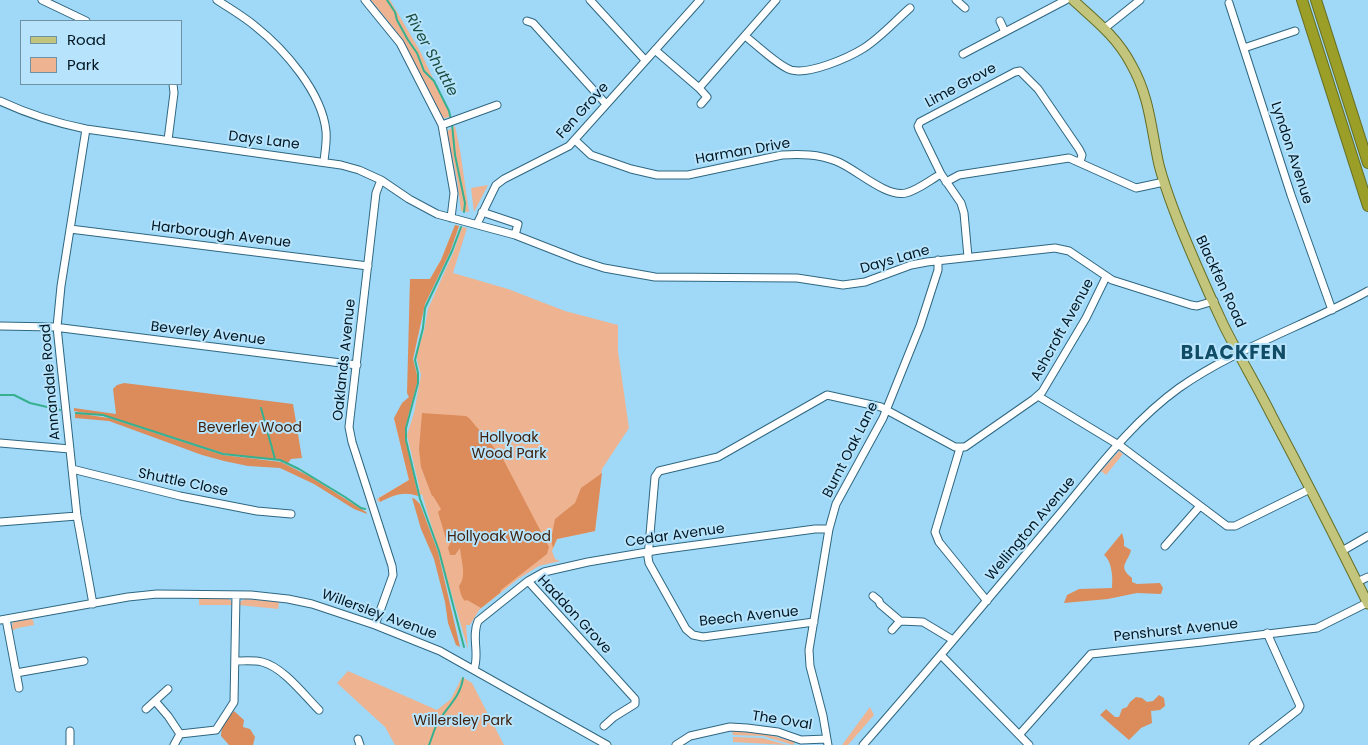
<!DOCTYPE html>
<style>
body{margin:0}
#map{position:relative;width:1368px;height:745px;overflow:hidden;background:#9fd9f7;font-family:Poppins,sans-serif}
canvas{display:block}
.legend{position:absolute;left:20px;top:20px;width:162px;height:65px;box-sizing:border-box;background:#b7e4fc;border:1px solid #6e92a4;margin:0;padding:6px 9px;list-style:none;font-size:15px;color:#011621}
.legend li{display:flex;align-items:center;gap:10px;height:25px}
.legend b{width:25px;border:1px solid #6e92a4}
</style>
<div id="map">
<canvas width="1368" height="745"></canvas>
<ul class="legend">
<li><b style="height:6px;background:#c3c57d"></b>Road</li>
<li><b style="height:14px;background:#eeb492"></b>Park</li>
</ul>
</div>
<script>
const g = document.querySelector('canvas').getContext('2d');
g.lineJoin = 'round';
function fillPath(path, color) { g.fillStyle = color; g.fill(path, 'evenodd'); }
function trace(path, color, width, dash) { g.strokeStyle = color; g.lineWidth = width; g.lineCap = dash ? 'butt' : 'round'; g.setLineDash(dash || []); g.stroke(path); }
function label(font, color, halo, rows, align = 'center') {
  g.font = font + ' Poppins,sans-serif'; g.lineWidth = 4; g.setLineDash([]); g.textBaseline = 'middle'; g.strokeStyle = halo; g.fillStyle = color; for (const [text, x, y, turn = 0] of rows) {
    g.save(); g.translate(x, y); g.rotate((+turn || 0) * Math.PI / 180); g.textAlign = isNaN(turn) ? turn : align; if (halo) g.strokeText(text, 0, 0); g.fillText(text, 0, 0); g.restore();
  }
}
const green = new Path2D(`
 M371 0H390L420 51 451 116 442 119 408 50 396 31Z
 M455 126 460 150 469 212 461 211 457 180 447 131Z
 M488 185 474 212 471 188Z
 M455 225 459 226 450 252 425 304 413 359 418 379 405 437 417 491 420 490 407 435 414 413 421 375 416 356 424 331 428 309 454 251 462 227 467 228 453 273 508 289 565 311 618 325V351L629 428 602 469 595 531 557 539 552 551 555 559 560 561 539 566 518 579 479 610 470 625H466L468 649 422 494 418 496C403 490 393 496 378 502L377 499 409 480 394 418 409 397 410 279H430L441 260Z
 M1119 451 1123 454 1106 475 1101 471Z
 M199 598H228L231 601 233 605H199Z
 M245 599 279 602 278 609 239 605 240 602Z
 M30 619 33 620 34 625 18 628 11 631 13 622Z
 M348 671 437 710 451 699 462 677 472 683 504 745H395L385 727 337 683Z
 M870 707 874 715 848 745H842Z
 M732 731 765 734 795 742 793 745 763 736 733 735Z
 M733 737 762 738 787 745 733 742Z`);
const forest = new Path2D(`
 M455 225 459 226 450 252 425 304 413 359 418 379 406 424 405 437 418 496C403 491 394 495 380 502L379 498 409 480 394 418 402 403 409 397 407 393 410 279H430L441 260Z
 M124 383 293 404 302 458 291 459 288 463 280 460 249 458 223 453 110 417 74 411V408L116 414 113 389 117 385Z
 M75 413 109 418 223 455 281 462 309 476 366 512 367 514 354 509 314 484 280 468 248 466 224 461 202 455 109 421 75 418Z
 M422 413 466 416 469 418 502 457 549 547 547 554 501 590 500 593 481 608 467 600 465 601C461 597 460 591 459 586 467 576 461 561 460 548L455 555H450L448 548 453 536 446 539 438 512 441 509 433 496H432L421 467 419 449Z
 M602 473 595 531 557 539 553 548 551 540 555 519 575 503 581 488Z
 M407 496 415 499 420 504 438 552 460 647 456 645 448 623 445 602 434 559 421 529 412 498Z
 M1122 533 1124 540V546L1131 550C1128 563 1117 566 1132 578V582L1137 584 1160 583 1163 588 1161 594 1137 593 1108 599 1064 603 1067 595 1079 589 1112 588C1113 578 1112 561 1104 555Z
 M1159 695 1164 698 1165 706 1160 710 1151 711 1152 723 1141 728 1129 740 1100 715 1106 709 1115 717H1119L1122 709 1127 707 1130 702 1136 697 1142 698 1147 702 1153 701Z
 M234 711 244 720 243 727 250 729 255 737 253 745H229L221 736C221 726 227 718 234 711Z`);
const stream = new Path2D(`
 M387 0 395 12 397 20 408 40 417 53 424 71 434 81 449 111 451 120
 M452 124 455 155 465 203 464 212
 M461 227 452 251 425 308 423 328 415 360 418 373V383L406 428V440L420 499 439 551 464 647
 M0 395H14L30 403 60 410
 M261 408 275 459
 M76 413 103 415 223 454 280 460 299 469 345 497 361 508 365 509
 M429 745C432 738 434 729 438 722 447 707 461 696 463 678`);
const minor = new Path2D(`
 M42 0 86 21
 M217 0C229 8 243 16 255 26 284 49 322 92 326 131 327 141 325 151 324 161
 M365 0 400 43 442 125 454 193 451 218
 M590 0 645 60
 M956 0 965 8
 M1229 3 1291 195 1332 310
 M527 21 533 23 606 104
 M1000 21 1005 32
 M1105 28 1140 0
 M745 36C757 45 778 66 791 70 809 75 848 58 864 48 881 37 895 21 910 8
 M1244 48 1295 31
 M655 50 699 88 776 0
 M963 54 1066 0
 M699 88 707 97 701 104
 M0 101C28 114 56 123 86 129L341 165 359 170 381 180 409 199 437 214 515 235 579 260 604 268 655 277 797 278 843 285 865 282 911 265 927 262 1055 248 1069 251 1112 280 1191 305 1197 306 1214 301
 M442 125 497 105
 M86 129 61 286 57 327 77 516 93 604
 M168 140 174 93 173 84
 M575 140 591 155 631 169 657 175H688L782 155C801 154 818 154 836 161 855 168 886 198 906 193 918 190 930 180 941 174
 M946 182 959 175 1069 158 1136 188 1164 182
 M482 212 518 224 515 235
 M477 224 496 185 504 179 569 146 700 0
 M70 229 368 266
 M968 257 964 213 961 203 941 174 919 129 918 126 920 122 1015 72 1020 71 1038 89 1079 149 1082 155 1080 162
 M0 326 54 327 357 365
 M1038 396 1122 447 1227 526H1235L1310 489
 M0 443 70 449
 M960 448 935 532 939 542 987 601
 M72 469 180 496 257 511 291 514
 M0 522 77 516
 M1165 546 1200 506
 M1342 551 1368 536
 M528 581 544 572 588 562 659 550 815 529H829
 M1357 582 1368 577
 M873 596 879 601 880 604 900 621
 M6 619 19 688
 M0 620 128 597 157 594 251 595 288 599 312 604 375 625 440 651 607 745
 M814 622 703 637 693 635 686 629 649 563 648 557 655 477 659 471 718 457 827 395 881 407 955 447H965L1034 399 1042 392 1086 318 1106 277
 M375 625 393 575 392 566 352 442 349 427 376 193 381 180
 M892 630 900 621 923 622 953 640
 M941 655 1029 745
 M235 661C244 661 254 660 262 662 283 667 304 695 319 710
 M474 669C480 654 471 637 478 621L528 581 635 699V704L614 717 604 726
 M16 673 84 661
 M155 701 168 716 180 734
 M146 709 168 689
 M70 731V745
 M1019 735 1091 654 1202 642 1317 628 1367 603
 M358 739 360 745
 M174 745 180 734 216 730 234 702 236 595
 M676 745 690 736 730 727 747 728 778 732 801 740 827 739
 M828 745 823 716 810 666 809 650 829 529 836 504 883 418 920 326 938 270V260
 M863 745C927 672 990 597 1052 523 1092 476 1129 424 1179 388 1236 348 1307 325 1368 291
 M1253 745 1298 710 1300 706 1267 633`);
const major = new Path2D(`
 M1073 0C1095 20 1117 37 1131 64 1150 97 1151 129 1159 165 1168 199 1182 232 1196 264 1205 285 1214 305 1224 326 1239 356 1257 386 1272 416 1305 478 1337 541 1368 604`);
const highway = new Path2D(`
 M1302 0 1368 206
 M1316 0 1368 163`);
const streetNames = [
 ["Lime Grove",961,86,-28],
 ["Fen Grove",583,111,-48],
 ["Days Lane",264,141,7],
 ["Harman Drive",743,152,-10],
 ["Lyndon Avenue",1291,153,72],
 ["Harborough Avenue",221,235,7],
 ["Days Lane",895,260,-16],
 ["Blackfen Road",1220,282,65],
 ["Ashcroft Avenue",1063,330,-61],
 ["Beverley Avenue",208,334,7],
 ["Oaklands Avenue",345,360,-84],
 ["Annandale Road",51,382,-95],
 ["Burnt Oak Lane",851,450,-63],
 ["Shuttle Close",183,483,12],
 ["Wellington Avenue",1031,529,-50],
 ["Cedar Avenue",675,536,-8],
 ["Willersley Avenue",379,615,20],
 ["Haddon Grove",574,615,47],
 ["Beech Avenue",749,617,-6],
 ["Penshurst Avenue",1176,631,-6],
 ["The Oval",782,721,9]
];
const parkNames = [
 ["Beverley Wood",250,428],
 ["Hollyoak",509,438],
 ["Wood Park",509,454],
 ["Hollyoak Wood",499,537],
 ["Willersley Park",463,721]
];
const waterNames = [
 ["River Shuttle",431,55,61]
];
const districtNames = [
 ["BLACKFEN",1234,354]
];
fillPath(green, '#eeb492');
fillPath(forest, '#dc8c5b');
trace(stream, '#36b08f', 2);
trace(minor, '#2f6781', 9);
trace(major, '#656e25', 11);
trace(highway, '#656e25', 12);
trace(minor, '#fff', 7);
trace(major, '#c3c57d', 9);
trace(highway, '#9b9e27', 10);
label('14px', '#011621', '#b7e4fc', streetNames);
label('14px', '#41210c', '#b7e4fc', parkNames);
label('italic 15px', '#1a4c3e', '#b7e4fc', waterNames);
g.letterSpacing = '1px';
label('bold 19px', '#104c65', '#b7e4fc', districtNames);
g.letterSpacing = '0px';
</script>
